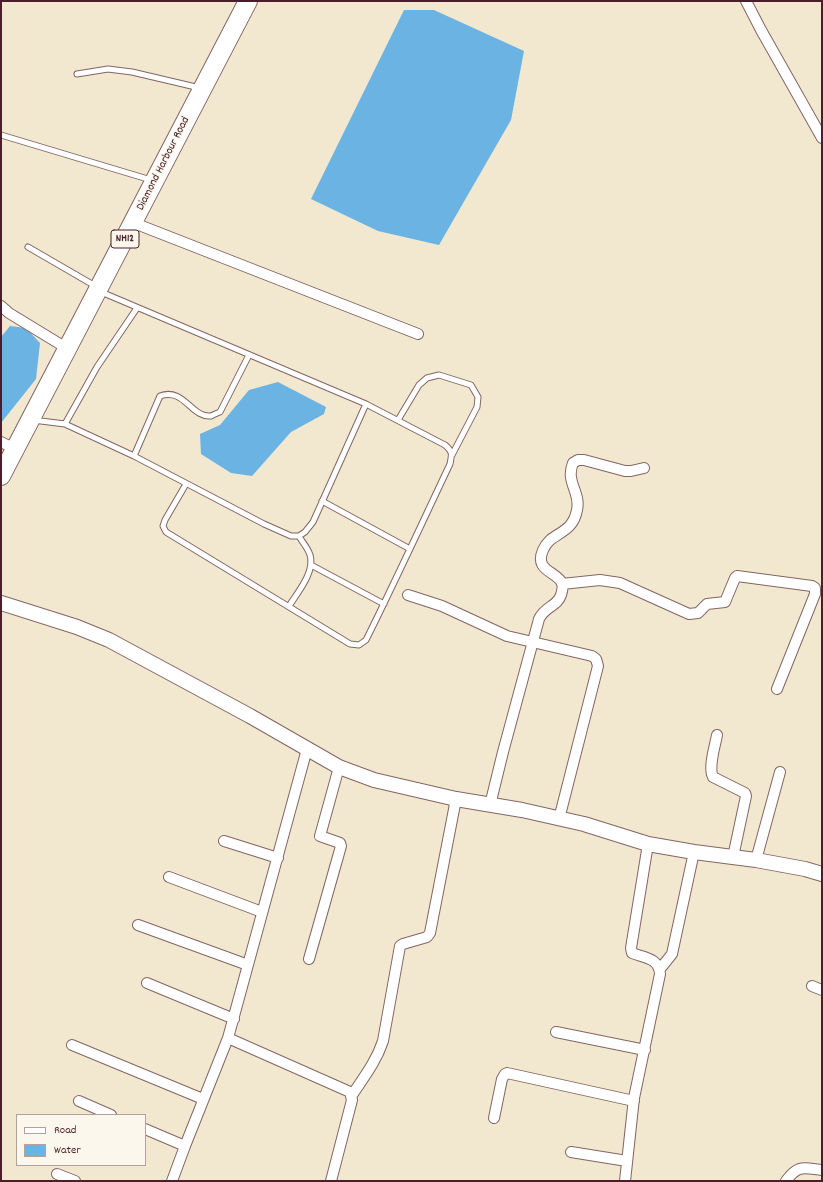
<!DOCTYPE html>
<style>
body{margin:0}
#map{position:relative;width:823px;height:1182px;overflow:hidden;background:#f1e8cf;font-family:Dekko,sans-serif}
canvas{display:block}
.frame{position:absolute;inset:0;border:2px solid #4a1f2b;pointer-events:none}
.legend{position:absolute;left:16px;top:1114px;width:130px;height:52px;box-sizing:border-box;background:#fbf7ec;border:1px solid #b4a19f;margin:0;padding:5px 7px;list-style:none;font-size:12px;color:#4a1f2b}
.legend li{display:flex;align-items:center;gap:8px;height:20px}
.legend b{width:20px;border:1px solid #b4a19f}
</style>
<div id="map">
<canvas width="823" height="1182"></canvas>
<div class="frame"></div>
<ul class="legend">
<li><b style="height:5px;background:#fff"></b>Road</li>
<li><b style="height:11px;background:#6bb3e3"></b>Water</li>
</ul>
</div>
<script>
const g = document.querySelector('canvas').getContext('2d');
g.lineJoin = 'round';
function fillPath(path, color) { g.fillStyle = color; g.fill(path, 'evenodd'); }
function trace(path, color, width, dash) { g.strokeStyle = color; g.lineWidth = width; g.lineCap = dash ? 'butt' : 'round'; g.setLineDash(dash || []); g.stroke(path); }
function label(font, color, halo, rows, align = 'center') {
  g.font = font + ' Dekko,sans-serif'; g.lineWidth = 3; g.setLineDash([]); g.textBaseline = 'middle'; g.strokeStyle = halo; g.fillStyle = color; for (const [text, x, y, turn = 0] of rows) {
    g.save(); g.translate(x, y); g.rotate((+turn || 0) * Math.PI / 180); g.textAlign = isNaN(turn) ? turn : align; if (halo) g.strokeText(text, 0, 0); g.fillText(text, 0, 0); g.restore();
  }
}
const water = new Path2D(`
 M404 10H434L524 51 511 120 439 245 378 231 311 199Z
 M10 326 26 328 40 343 36 379 1 423V337Z
 M278 382 326 407 324 414 291 432 252 476 231 473 201 454 200 434 220 425 249 390Z`);
const lane = new Path2D(`
 M77 74 108 69 132 72 200 88
 M1 135 151 180
 M28 247 97 287
 M101 292 366 404 445 445C453 452 452 454 450 464 422 523 395 582 366 640L359 645 350 644 166 532 163 526 165 520 186 484
 M33 420 65 424 134 456 264 524 291 536H299L305 532 313 522 366 404
 M398 420 419 385 427 378 439 375 471 385 478 397 477 407 452 455
 M65 424 97 367 137 308
 M134 456 160 396C184 387 191 418 211 416 213 415 217 413 220 412L249 355
 M322 501 410 549
 M311 565 384 604
 M289 606C298 592 315 572 310 555 308 548 302 542 299 536`);
const street = new Path2D(`
 M746 1 761 30 822 138
 M134 223 418 334
 M1 306 9 313 68 349
 M1 442 15 449
 M562 584 600 580 620 583 689 614 698 613 707 604 725 602 735 578 737 576 812 586 815 588V594L777 689
 M408 595 442 606 507 636 592 656 596 659 598 666 559 819
 M717 735C715 746 708 768 713 777L745 793 746 796 733 857
 M307 749 228 1038 350 1092 352 1100 331 1181
 M490 805 503 752 539 619C545 606 557 607 561 595 562 592 563 586 562 583 556 571 534 571 543 550 551 531 572 536 577 510 581 492 565 482 573 463L578 460H584L625 471H631L644 468
 M224 841 278 858
 M756 860 780 772
 M169 877 262 912
 M138 925 248 965
 M309 959 341 846 340 843 320 836 339 767
 M660 969 672 954 694 852
 M147 983 234 1019
 M812 986 822 990
 M556 1032 645 1050
 M72 1045 203 1099
 M352 1095C364 1077 376 1062 383 1041L400 946 403 944 427 937 430 933 456 799
 M79 1101 111 1115
 M494 1118 502 1079 505 1074 507 1073 634 1101
 M145 1129 185 1146
 M571 1152 627 1161
 M57 1174 75 1181
 M172 1181 185 1146 228 1038
 M625 1181 634 1098 660 974C659 958 645 958 632 953L631 948 648 844
 M786 1181C798 1164 804 1168 822 1170`);
const secondary = new Path2D(`
 M1 603 77 627 109 640 250 716 339 767 374 780 456 799 522 810 584 824 648 844 694 852 756 860 805 869 822 874`);
const highway = new Path2D(`
 M1 476 248 1`);
const shields = [
 [125,239,28]
];
const shieldNames = [
 ["NH12",125,239]
];
const streetNames = [
 ["Diamond Harbour Road",164,164,-63]
];
fillPath(water, '#6bb3e3');
trace(lane, '#846564', 7);
trace(street, '#846564', 12);
trace(secondary, '#846564', 16);
trace(highway, '#846564', 20);
trace(lane, '#fff', 5);
trace(street, '#fff', 10);
trace(secondary, '#fff', 14);
trace(highway, '#fff', 18);
for (const [x, y, w] of shields) { const box = new Path2D(); box.roundRect(x - w / 2, y - 9, w, 18, 3); g.fillStyle = '#fbf7ec'; g.fill(box); trace(box, '#4a1f2b', 1); }
label('bold 11px', '#4a1f2b', null, shieldNames);
label('12px', '#4a1f2b', '#fbf7ec', streetNames);
</script>
